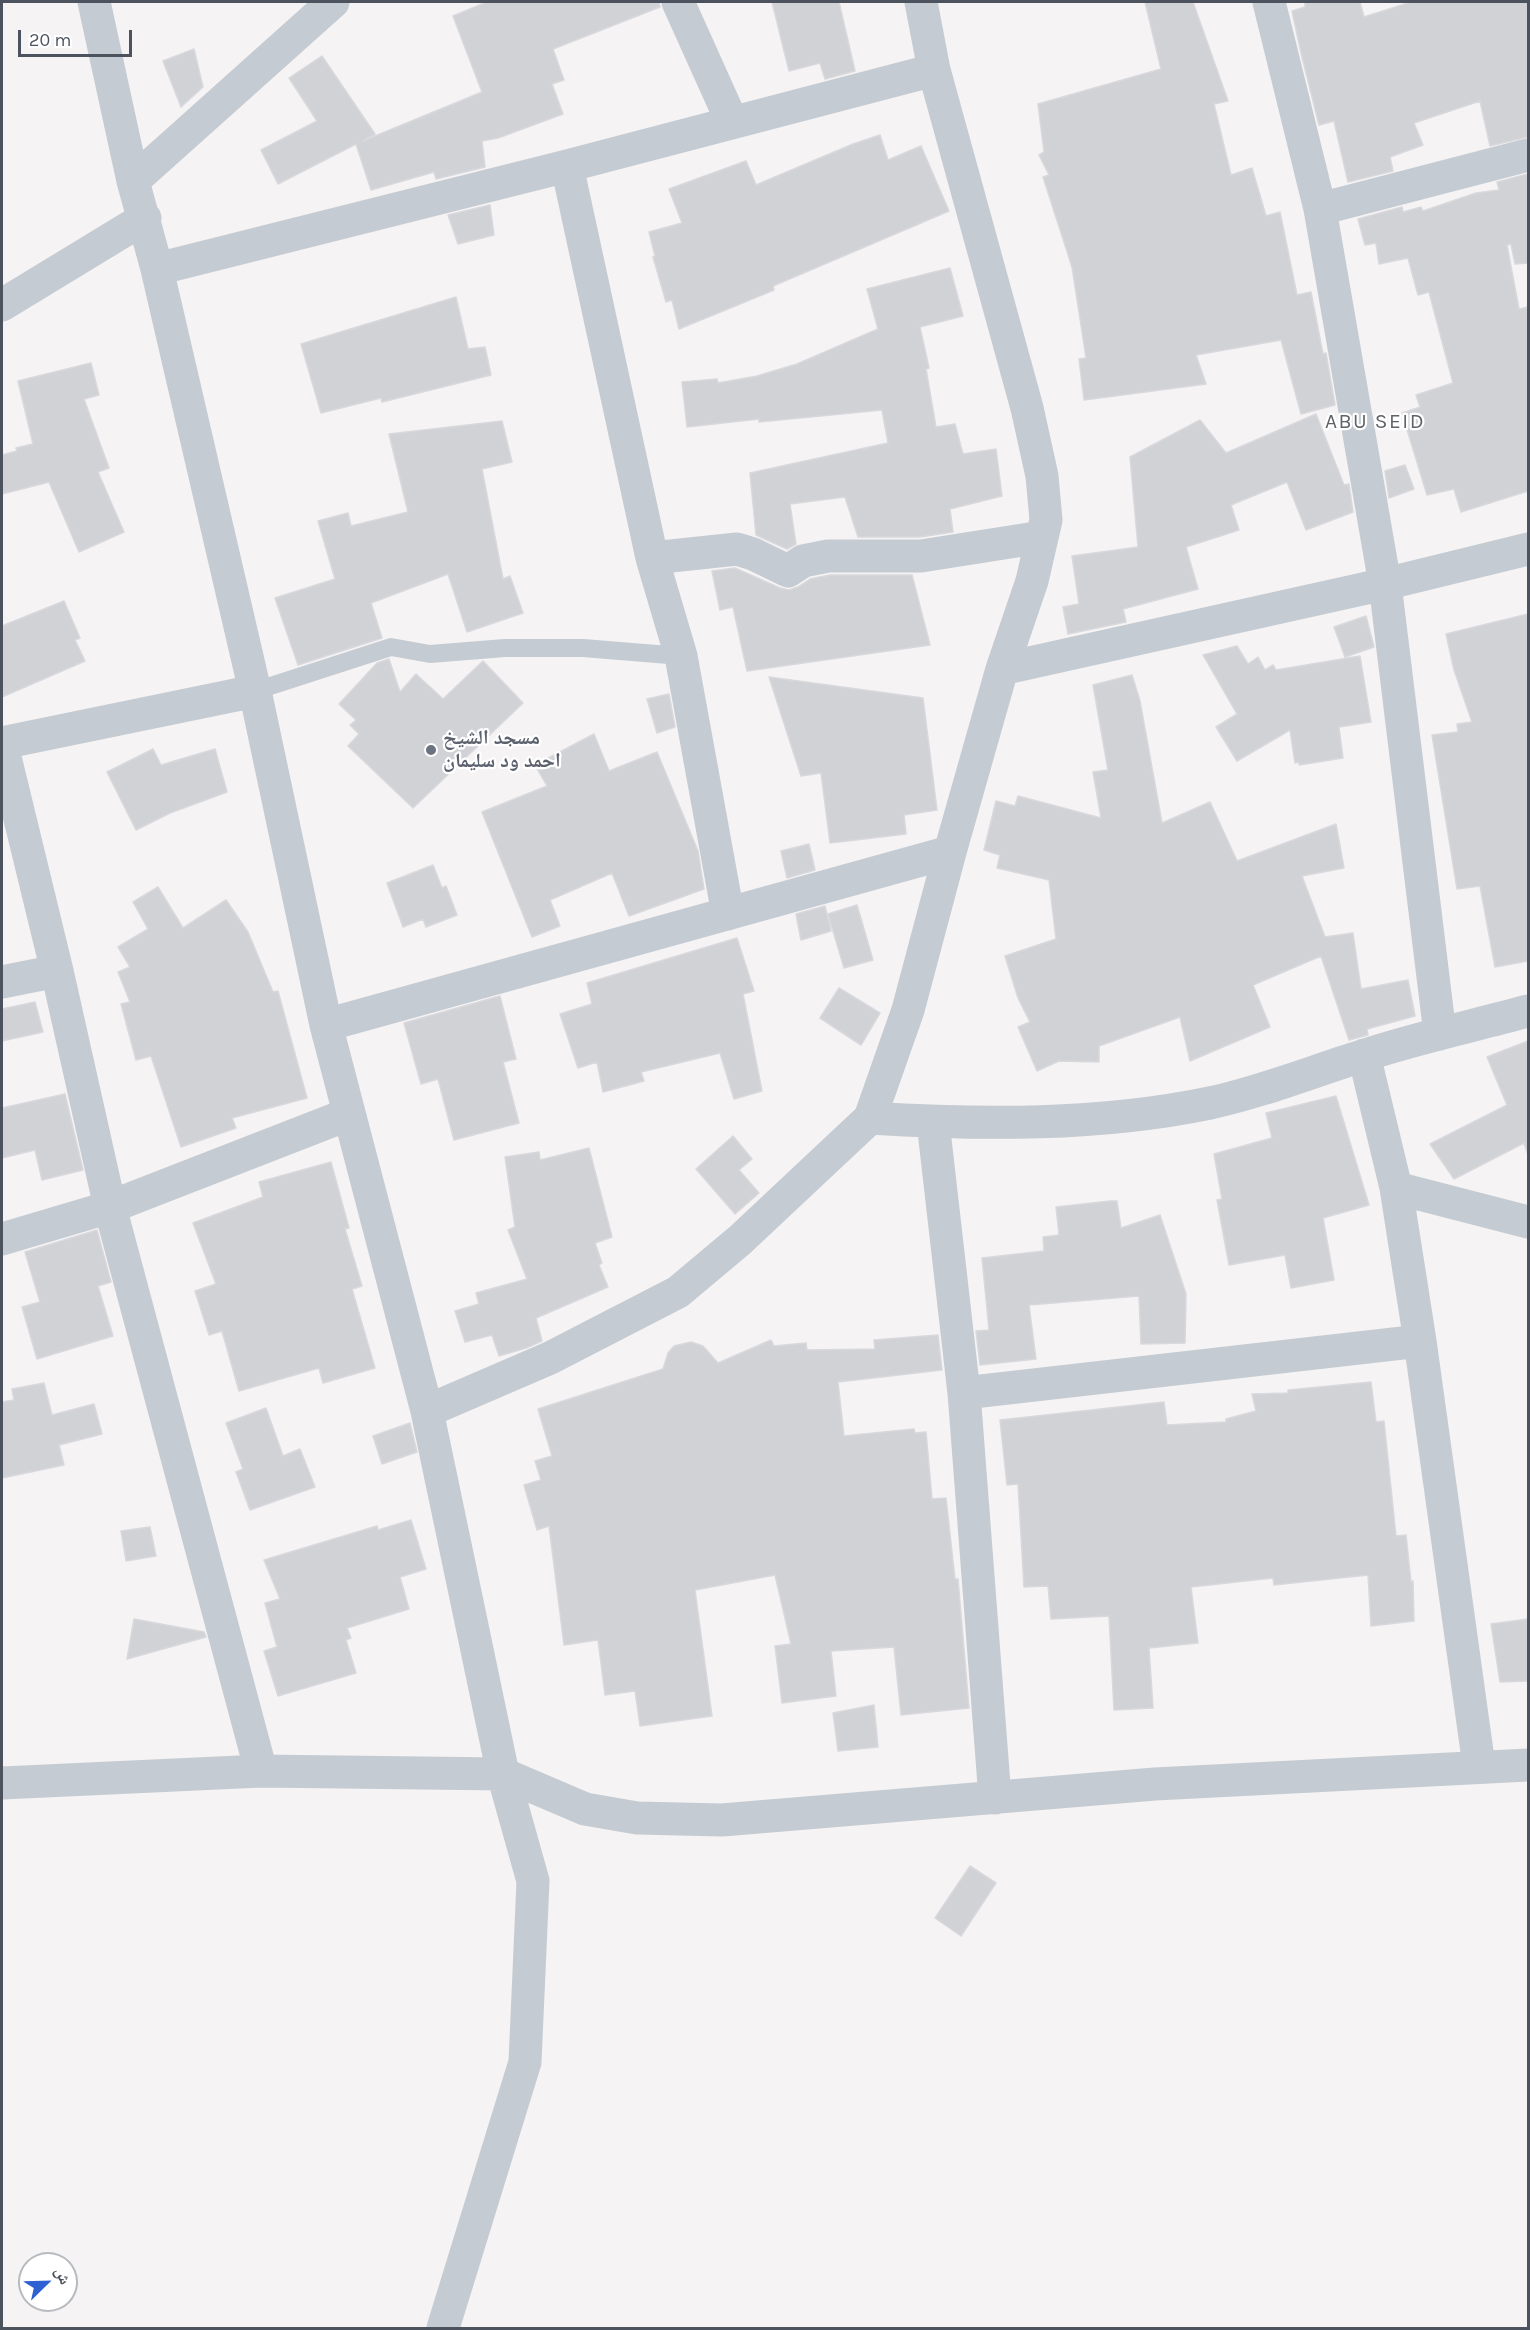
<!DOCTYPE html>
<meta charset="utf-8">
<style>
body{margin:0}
#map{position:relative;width:1530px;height:2330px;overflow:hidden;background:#f5f3f3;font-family:Karla,"Noto Naskh Arabic",sans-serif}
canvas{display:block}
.frame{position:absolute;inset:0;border:3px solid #4c535e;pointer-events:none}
.north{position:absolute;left:18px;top:2252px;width:60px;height:60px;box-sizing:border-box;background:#fff;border:2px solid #b7babf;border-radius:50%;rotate:67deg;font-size:16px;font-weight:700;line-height:24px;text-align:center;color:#4c535e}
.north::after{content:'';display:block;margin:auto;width:21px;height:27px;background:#2f61d3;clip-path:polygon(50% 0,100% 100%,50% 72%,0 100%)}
.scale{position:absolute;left:18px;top:30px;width:114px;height:27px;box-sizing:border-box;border:3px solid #4c535e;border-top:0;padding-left:8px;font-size:18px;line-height:21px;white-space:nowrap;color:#4c535e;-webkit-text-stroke:4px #fff;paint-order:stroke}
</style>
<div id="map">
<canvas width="1530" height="2330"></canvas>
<div class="frame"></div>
<div class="north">ش</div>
<div class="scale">20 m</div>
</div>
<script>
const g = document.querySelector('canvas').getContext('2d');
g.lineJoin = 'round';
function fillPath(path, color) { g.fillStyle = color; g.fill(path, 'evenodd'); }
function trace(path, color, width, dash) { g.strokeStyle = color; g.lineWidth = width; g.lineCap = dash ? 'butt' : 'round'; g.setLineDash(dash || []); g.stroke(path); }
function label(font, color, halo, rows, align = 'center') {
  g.font = font + ' Karla,"Noto Naskh Arabic",sans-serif'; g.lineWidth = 4.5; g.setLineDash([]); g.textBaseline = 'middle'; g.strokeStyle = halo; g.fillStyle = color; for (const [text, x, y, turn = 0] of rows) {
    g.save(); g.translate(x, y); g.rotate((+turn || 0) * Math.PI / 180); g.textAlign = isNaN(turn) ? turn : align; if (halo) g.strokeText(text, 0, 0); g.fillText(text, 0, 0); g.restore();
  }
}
const building = new Path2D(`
 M487 2H659L660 7 553 49 564 80 552 84 563 114 498 138 482 141 485 167 436 179 434 172 371 190 356 144 278 184 261 150 317 121 289 78 322 56 375 134 363 141 482 92 453 16Z
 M772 2H839L855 71 825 79 820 63 789 71Z
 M1145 2H1193L1228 101 1214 104 1231 175 1252 168 1266 216 1280 212 1297 295 1311 292 1323 354 1326 353 1335 405 1301 414 1281 340 1196 355 1206 384 1084 400 1079 359 1086 358 1072 267 1043 177 1049 175 1039 155 1044 152 1038 104 1161 69Z
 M1305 2H1360L1364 17 1411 2H1528V137L1490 146 1480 101 1414 123 1423 145 1390 157 1393 171 1348 182 1334 121 1319 125 1301 53 1292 11 1305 7Z
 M194 49 203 87 181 107 163 61Z
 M880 135 888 160 921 146 949 211 773 286 774 290 679 329 672 300 666 302 653 257 655 256 649 232 682 223 669 189 746 161 756 185 853 144Z
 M1528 174V263L1515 264 1511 244 1507 245 1519 309 1528 307V491L1461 512 1454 489 1427 495 1402 413 1420 407 1416 395 1453 383 1429 292 1418 295 1408 258 1379 264 1376 243 1365 245 1358 219 1402 207 1403 212 1421 207 1423 211 1476 193 1499 190 1497 182Z
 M490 205 494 235 458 244 448 215Z
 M950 268 963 316 920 327 929 368 926 369 936 427 955 424 963 454 996 449 1002 496 950 509 953 532 920 537H858L845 497 790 504 796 544 787 549 756 535 750 473 888 443 882 410 759 422V419L687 427 682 382 717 379 718 383 757 376 797 364 878 329 867 289Z
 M456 297 468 349 485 347 491 375 382 402 381 398 321 413 301 344Z
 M91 363 99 395 84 399 109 468 98 472 124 532 79 552 49 482 2 494V455L17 451 16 448 33 444 18 381Z
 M1316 414 1344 485 1349 484 1353 512 1306 530 1287 482 1231 505 1239 530 1186 547 1198 589 1123 609 1126 622 1068 634 1063 607 1079 604 1072 556 1138 547 1130 457 1200 420 1226 453Z
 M502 421 512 462 482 469 503 579 510 576 523 613 467 632 448 574 371 603 382 638 298 665 275 598 335 579 318 521 348 513 351 526 408 512 389 434Z
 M1405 465 1414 489 1389 498 1385 471Z
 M735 568 780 588 789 590 798 587 810 579 830 575H912L930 645 747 671 733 607 720 610 712 571Z
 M64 601 80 638 75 640 85 661 2 697V626Z
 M1528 614V961L1495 967 1480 886 1457 889 1432 735 1458 732 1457 724 1472 722 1454 670 1446 634Z
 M1366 616 1374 647 1345 657 1334 627Z
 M1237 646 1248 664 1258 657 1265 670 1273 665 1276 670 1360 656 1371 722 1339 727 1343 758 1299 765V762L1295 763 1290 730 1237 761 1216 727 1237 714 1203 655Z
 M389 659 400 692 416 674 443 699 483 661 523 703 413 808 348 746 359 734 350 725 356 720 339 704 377 663Z
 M1132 675 1140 701 1162 823 1210 802 1237 861 1336 824 1344 868 1302 876 1325 937 1353 933 1361 989 1408 980 1415 1016 1367 1029 1368 1035 1349 1040 1321 956 1253 985 1270 1027 1190 1061 1180 1017 1099 1046V1062L1059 1061 1037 1071 1018 1027 1030 1022 1018 998 1005 956 1056 939 1049 880 997 868 1000 855 984 850 996 801 1015 806 1018 796 1101 818 1093 772 1108 770 1093 685Z
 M769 677 923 698 937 810 904 815 906 834 830 843 821 773 801 776Z
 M669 694 675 727 657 733 647 699Z
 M594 734 609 771 657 752 698 851 704 889 629 916 612 873 550 900 560 926 532 937 482 812 547 786 535 765Z
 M153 749 161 765 215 749 227 792 170 813 136 830 107 772Z
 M809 844 815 870 787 878 781 851Z
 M433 865 442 888 446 886 457 915 426 927 423 919 403 927 387 883Z
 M158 887 183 928 226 900 248 932 273 992 278 991 307 1098 232 1118 236 1128 181 1147 151 1056 136 1060 121 1004 130 1002 118 972 130 967 118 947 148 929 133 902Z
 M857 905 873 960 844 968 828 914Z
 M825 906 831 931 801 940 796 914Z
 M737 938 754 991 743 994 762 1091 734 1099 720 1053 641 1072 644 1081 603 1092 597 1062 578 1068 560 1014 592 1004 587 983Z
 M839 988 880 1013 861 1045 820 1018Z
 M500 996 516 1059 503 1062 519 1123 454 1140 438 1079 421 1084 404 1023Z
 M35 1002 43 1032 2 1041V1009Z
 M1528 1041V1155L1524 1143 1454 1179 1430 1144 1507 1105 1487 1057Z
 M65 1094 83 1170 42 1180 35 1150 2 1158V1108Z
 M1336 1096 1369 1205 1323 1218 1334 1280 1291 1288 1285 1255 1229 1265 1217 1200 1222 1199 1214 1154 1272 1138 1266 1113Z
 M733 1136 752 1159 739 1170 759 1193 735 1214 696 1169Z
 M589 1148 612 1237 595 1243 602 1263 599 1265 608 1287 536 1318 542 1341 526 1348 499 1356 492 1335 465 1342 455 1311 479 1304 476 1293 527 1279 508 1230 515 1227 505 1157 539 1152 540 1160Z
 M331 1162 349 1228 345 1229 362 1286 352 1289 375 1368 323 1383 319 1368 239 1391 222 1331 209 1335 195 1291 216 1284 193 1223 263 1197 259 1182Z
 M1110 1201H1117L1121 1228 1160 1215 1186 1294 1185 1343 1141 1344 1139 1296 1029 1305 1036 1359 980 1365 976 1331 989 1330 982 1258 1044 1251 1043 1237 1059 1235 1056 1207Z
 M97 1230 111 1282 98 1286 113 1336 37 1359 22 1307 40 1302 25 1252Z
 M938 1335 942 1370 838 1382 844 1436 914 1429 915 1433 926 1432 932 1499 946 1498 955 1579H958L969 1708 901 1715 894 1647 831 1651 836 1696 782 1703 775 1646 791 1644 775 1575 695 1590 712 1716 640 1726 635 1691 605 1695 598 1640 564 1645 549 1526 537 1530 524 1485 541 1480 535 1461 552 1456 538 1409 663 1369 668 1353 674 1346 691 1342 703 1346 718 1363 771 1340 774 1346 806 1343 807 1350 875 1349 874 1340Z
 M1371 1382 1376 1422 1384 1421 1396 1536 1406 1535 1411 1582 1413 1581 1414 1621 1371 1626 1368 1575 1274 1585 1273 1578 1191 1587 1198 1643 1149 1648 1153 1708 1114 1710 1109 1616 1051 1619 1048 1586 1024 1587 1018 1484 1007 1485 1000 1420 1164 1402 1167 1425 1226 1422V1419L1256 1411 1252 1394 1288 1393V1390Z
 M44 1383 52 1415 94 1404 102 1434 59 1445 64 1465 2 1478V1402L14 1400 12 1389Z
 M266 1408 283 1456 300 1449 315 1487 250 1510 236 1472 243 1469 226 1423Z
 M410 1423 417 1452 382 1464 373 1436Z
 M411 1520 426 1569 400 1577 409 1609 347 1628 351 1638 346 1640 356 1673 278 1696 264 1651 277 1647 265 1603 280 1599 264 1560 377 1526 378 1530Z
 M150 1527 156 1556 126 1561 121 1531Z
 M134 1619 204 1632 206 1637 127 1659Z
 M1528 1619V1681L1500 1682 1491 1624Z
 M874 1705 878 1747 838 1751 833 1713Z
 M970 1866 996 1883 961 1936 935 1918Z`);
const lane = new Path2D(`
 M255 691 391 647 430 654 505 648H583L681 656`);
const street = new Path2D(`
 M94 2 133 181 157 269 255 691 326 1025 427 1411 503 1774 533 1881 525 2062 443 2328
 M678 2 732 122
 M1269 2 1320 209 1385 584 1440 1034
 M567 166 652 558 681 656 728 914
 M133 181 333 2
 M1320 209 1528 155
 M157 269 567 166 934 70
 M2 305 145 218
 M652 558 737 549 753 554 788 571 803 561 828 556H921L1042 537
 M1002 669 1385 584 1528 549
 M2 743 255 691
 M2 745 57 971 110 1207 261 1771
 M2 982 57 971
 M326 1025 950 852
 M1364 1055 1396 1188 1420 1341 1479 1766
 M870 1118C982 1125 1099 1126 1210 1103 1261 1092 1311 1072 1362 1056 1416 1038 1473 1026 1528 1011
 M933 1122 964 1393 995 1798
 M1396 1188 1528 1222
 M2 1239 110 1207 349 1114
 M964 1393 1420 1341
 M427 1411 550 1358 678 1292 740 1240 870 1118 908 1010 950 852 1002 669 1032 581 1046 520 1042 476 1027 408 934 70 921 2
 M2 1783 261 1771 503 1774 585 1809 637 1818 722 1820 1155 1784 1528 1765`);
const markers = [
 [431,750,6,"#6b7280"]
];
const worshipNames = [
 ["مسجد الشيخ",443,738],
 ["احمد ود سليمان",443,761]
];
const neighbourhoodNames = [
 ["ABU SEID",1375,422]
];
fillPath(building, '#d0d2d6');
trace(building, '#d8d8dd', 1.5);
trace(lane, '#c5cbd2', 18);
trace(street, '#c5cbd2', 33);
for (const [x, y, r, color] of markers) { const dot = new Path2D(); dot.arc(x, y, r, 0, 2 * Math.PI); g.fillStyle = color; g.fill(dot); trace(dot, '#fff', 2); }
label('bold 20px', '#5b616d', '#fff', worshipNames, 'left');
g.letterSpacing = '1.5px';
label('21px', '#606267', '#fff', neighbourhoodNames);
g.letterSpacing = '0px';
</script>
